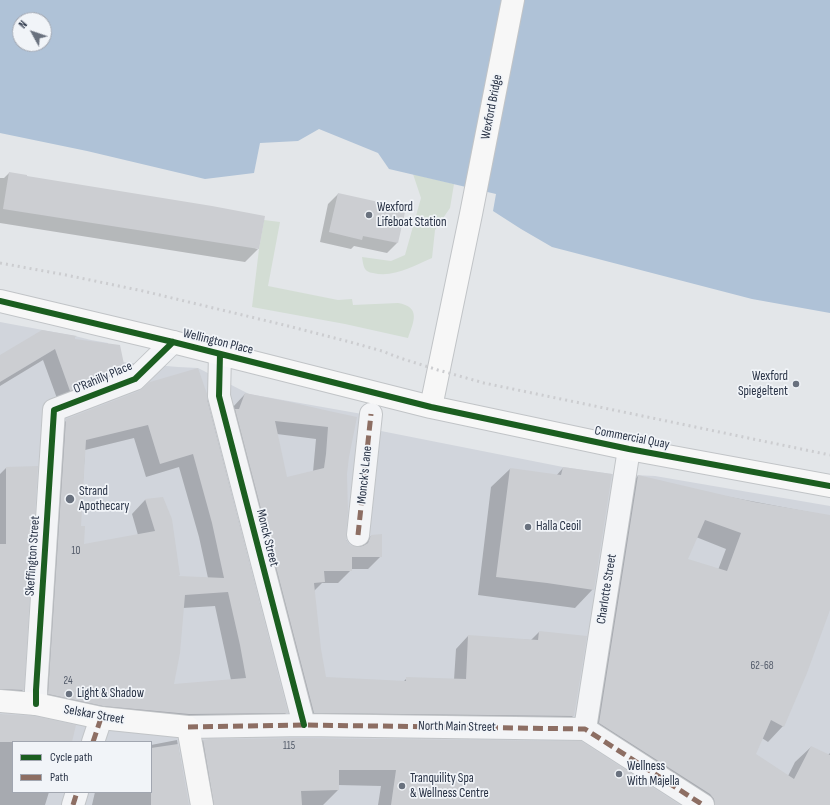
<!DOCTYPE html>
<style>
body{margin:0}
#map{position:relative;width:830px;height:805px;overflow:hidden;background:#e3e6e9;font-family:"Sofia Sans Condensed",sans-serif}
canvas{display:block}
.legend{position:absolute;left:12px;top:741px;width:140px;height:52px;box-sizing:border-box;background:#f1f4f8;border:1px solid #a1a6b0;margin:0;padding:5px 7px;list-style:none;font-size:12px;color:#283245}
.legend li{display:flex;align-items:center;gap:8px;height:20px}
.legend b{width:20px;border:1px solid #a1a6b0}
.north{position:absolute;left:12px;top:12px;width:40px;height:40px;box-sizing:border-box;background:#f1f4f8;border:1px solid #a1a6b0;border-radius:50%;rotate:310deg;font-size:11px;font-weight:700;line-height:16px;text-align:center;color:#283245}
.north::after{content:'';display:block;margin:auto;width:14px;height:18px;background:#69717e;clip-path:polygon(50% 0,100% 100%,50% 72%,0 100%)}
</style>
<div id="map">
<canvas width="830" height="805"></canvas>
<ul class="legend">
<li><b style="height:5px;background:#1b5e20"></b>Cycle path</li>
<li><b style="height:5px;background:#8d6e63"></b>Path</li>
</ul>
<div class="north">N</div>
</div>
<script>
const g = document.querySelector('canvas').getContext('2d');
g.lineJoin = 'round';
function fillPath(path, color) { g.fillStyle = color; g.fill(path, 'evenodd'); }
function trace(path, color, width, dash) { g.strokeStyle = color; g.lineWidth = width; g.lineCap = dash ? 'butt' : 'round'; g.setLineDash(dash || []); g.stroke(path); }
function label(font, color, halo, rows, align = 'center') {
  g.font = font + ' "Sofia Sans Condensed",sans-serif'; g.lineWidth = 3.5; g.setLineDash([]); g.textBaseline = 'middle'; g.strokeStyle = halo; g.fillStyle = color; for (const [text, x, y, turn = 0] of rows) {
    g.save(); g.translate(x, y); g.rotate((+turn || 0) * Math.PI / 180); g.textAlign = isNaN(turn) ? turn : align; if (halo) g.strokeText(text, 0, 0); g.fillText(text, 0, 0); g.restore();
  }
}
const built = new Path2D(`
 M0 322 75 336 91 340 108 343 110 361 178 367 198 368 249 394 362 414 376 430 563 467 612 474 655 476 830 506V805H0ZM13 742H151V792H13Z`);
const green = new Path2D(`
 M413 174 454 184 450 208 435 230 432 258C414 266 393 278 373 273 371 273 369 272 367 271 363 268 363 262 362 257L391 261 405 255 421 198Z
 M264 220 280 222 268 286 338 300 352 299 353 305 398 303C421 307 414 321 408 338L345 324 252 307 259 249Z`);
const water = new Path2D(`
 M0 0H830V313L752 299 552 247 521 229 493 211 496 194 389 169 378 153 319 129 298 141 260 143 254 173 205 179 87 151 0 133ZM20 20H44V44H20Z`);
const shadow = new Path2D(`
 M9 173 26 177 258 249 245 262 0 223V178H4Z
 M338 194 405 209 397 243 387 253 354 246 351 249 320 242 328 204Z
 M74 340 124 369 112 381 58 401 43 360 0 386V357Z
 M245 394 328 412 348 457 346 474V540L350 546 358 548 371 536 381 556 368 569H351V570L338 583H322L314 591 320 650 325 678 403 682 407 678 454 680 456 649 468 636 531 640 539 632 573 716 561 728 301 725 233 407ZM277 434 316 439 313 472 286 478Z
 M206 395 287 712 273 726 35 707 53 433 67 420ZM134 438 146 477 179 467 199 537 208 578 177 577 162 498 145 500 132 514 138 535 83 545 80 526 85 450ZM215 606 231 680 173 685 183 608Z
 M37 467 23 690 9 703 0 702V474L6 468Z
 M563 468 593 589 575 608 478 595 491 487 510 469 556 476Z
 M638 476 719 495 830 516V607L783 726 768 742 762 738 754 754 788 776 795 762 811 747 828 755 830 753V805H687L584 738 623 491ZM696 537 726 549 718 570 686 560Z
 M0 714 71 742H13V792H49L45 805H0Z
 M177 740 188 805H92L95 792H151V745Z
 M203 740 678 805H378L381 786 338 785V790L323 805H197L188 756Z`);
const building = new Path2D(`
 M9 172 27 175V176L212 206 265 216 259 249 3 209Z
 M338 193 406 208 398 243 363 236 362 240 329 232Z
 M42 330 77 336 75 337V339L120 345 125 369 70 391 55 349 0 382V355Z
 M198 368 207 394V399L288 713 189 714 103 706 48 694 66 419 139 391 150 382ZM148 425 160 464 193 454 212 523 224 578 178 576 180 575 172 519 163 497 145 499 155 531 84 544 85 526H81L86 440ZM228 592 240 645 246 678 174 684 180 653 185 595Z
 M245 393 290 402 329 411 357 417 349 457 347 474 348 512 346 534V540L350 545 357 547 363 546 368 543 371 535 382 534V557H352V571H324L325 582 314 583 321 649 326 677 406 681V677L466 679 468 635 538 640 539 631 587 636 574 716 314 713 235 409H239ZM275 421 328 427 326 454 324 468 287 477Z
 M38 466 24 690 0 689V544H6V467Z
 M563 467 612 474 594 590 547 583 496 577 510 468 561 475Z
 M638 475 719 494 754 502 830 515V610L807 673 784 727 771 720 756 754 794 779 811 746 830 755V805H715L714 799 710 794 599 723ZM705 520 741 533 727 571 688 559Z
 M0 714 34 716 76 725 72 742H0Z
 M304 738 581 741 680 805H391L396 770H339V790L301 791 302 805H214L203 740 209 739Z
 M178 744 189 805H151V748Z`);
const street = new Path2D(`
 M220 354 219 396 304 725
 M358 535 371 414
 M36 704V690L54 410 135 379 173 342
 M188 727 304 725 585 729 703 805
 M585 729 629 449
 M93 742 101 718
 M73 805 77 792`);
const secondary = new Path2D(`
 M0 301 173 342 431 407 629 449 830 486
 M431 407 471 214 513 0
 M0 701 36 704 101 718 188 727 202 805`);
const rail = new Path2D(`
 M0 263 66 275 143 291 284 325 350 342 382 351 400 358 438 370 484 383 830 455`);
const quiet = new Path2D(`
 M358 535 371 414
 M188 727 304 725 585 729 703 805
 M93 742 101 718
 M73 805 77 792`);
const cycleway = new Path2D(`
 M0 301 173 342 431 407 629 449 830 486
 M220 354 219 396 304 725
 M36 704V690L54 410 135 379 173 342`);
const markers = [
 [369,215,4,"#69717e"],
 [796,384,4,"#69717e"],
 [70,499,5,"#69717e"],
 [528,527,4,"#69717e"],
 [69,694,4,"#69717e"],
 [619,774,4,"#69717e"],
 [402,786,4,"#69717e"]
];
const numberNames = [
 ["10",76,551],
 ["62-68",762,666],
 ["24",68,681],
 ["115",289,746]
];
const streetNames = [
 ["Wexford Bridge",492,107,-79],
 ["Wellington Place",218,342,14],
 ["O'Rahilly Place",103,378,-23],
 ["Commercial Quay",632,438,11],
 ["Monck's Lane",365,475,-84],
 ["Monck Street",267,538,76],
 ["Skeffington Street",33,556,-86],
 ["Charlotte Street",607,589,-81],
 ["Selskar Street",94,715,10],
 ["North Main Street",457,727,1]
];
const poiNames = [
 ["Wexford",377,208],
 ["Lifeboat Station",377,223],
 ["Wexford",788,377,"right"],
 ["Spiegeltent",788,392,"right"],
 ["Strand",79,492],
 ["Apothecary",79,507],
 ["Halla Ceoil",536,527],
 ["Light & Shadow",77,694],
 ["Wellness",627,767],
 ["With Majella",627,782],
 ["Tranquility Spa",410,779],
 ["& Wellness Centre",410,794]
];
fillPath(built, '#d1d5dc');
fillPath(green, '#d3ddd4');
fillPath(water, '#afc2d7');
fillPath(shadow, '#0003');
fillPath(building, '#ccced2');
trace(street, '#c1c4c7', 24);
trace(secondary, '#c1c4c7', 24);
trace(street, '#f3f4f6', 22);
trace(secondary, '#f7f7f7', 22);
trace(rail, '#cccdd0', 3, [2, 4]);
trace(quiet, '#8d6e63', 5, [10, 5]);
trace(cycleway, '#1b5e20', 6);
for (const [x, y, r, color] of markers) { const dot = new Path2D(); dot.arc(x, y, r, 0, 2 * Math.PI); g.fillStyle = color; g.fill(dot); trace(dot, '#f1f4f8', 1.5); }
label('11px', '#525a69', null, numberNames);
label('13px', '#283245', '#f1f4f8', streetNames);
label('13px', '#283245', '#f1f4f8', poiNames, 'left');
</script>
